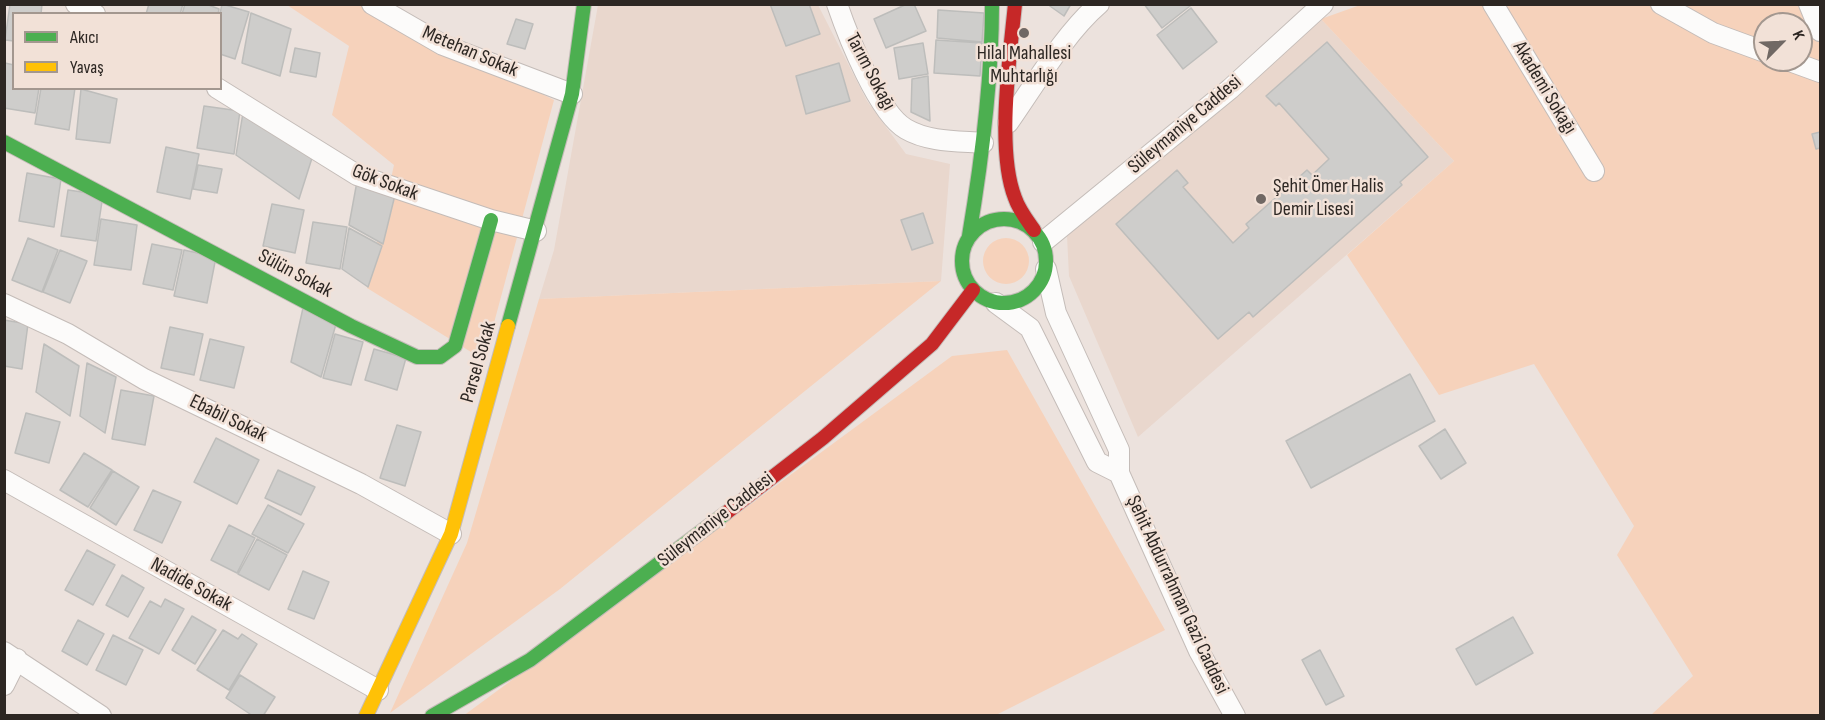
<!DOCTYPE html>
<meta charset="utf-8">
<style>
body{margin:0}
#map{position:relative;width:1825px;height:720px;overflow:hidden;background:#ece2dd;font-family:"Sofia Sans Condensed",sans-serif}
canvas{display:block}
.frame{position:absolute;inset:0;border:6px solid #2d2723;pointer-events:none}
.legend{position:absolute;left:12px;top:12px;width:210px;height:78px;box-sizing:border-box;background:#f2e1d7;border:2px solid #a3978f;margin:0;padding:8px 10px;list-style:none;font-size:18px;color:#2d2723}
.legend li{display:flex;align-items:center;gap:12px;height:30px}
.legend b{width:30px;border:2px solid #a3978f}
.north{position:absolute;left:1753px;top:12px;width:60px;height:60px;box-sizing:border-box;background:#f2e1d7;border:2px solid #a3978f;border-radius:50%;rotate:66deg;font-size:16px;font-weight:700;line-height:24px;text-align:center;color:#2d2723}
.north::after{content:'';display:block;margin:auto;width:21px;height:27px;background:#706864;clip-path:polygon(50% 0,100% 100%,50% 72%,0 100%)}
</style>
<div id="map">
<canvas width="1825" height="720"></canvas>
<div class="frame"></div>
<ul class="legend">
<li><b style="height:8px;background:#4caf50"></b>Akıcı</li>
<li><b style="height:8px;background:#ffc107"></b>Yavaş</li>
</ul>
<div class="north">K</div>
</div>
<script>
const g = document.querySelector('canvas').getContext('2d');
g.lineJoin = 'round';
function fillPath(path, color) { g.fillStyle = color; g.fill(path, 'evenodd'); }
function trace(path, color, width, dash) { g.strokeStyle = color; g.lineWidth = width; g.lineCap = dash ? 'butt' : 'round'; g.setLineDash(dash || []); g.stroke(path); }
function label(font, color, halo, rows, align = 'center') {
  g.font = font + ' "Sofia Sans Condensed",sans-serif'; g.lineWidth = 5; g.setLineDash([]); g.textBaseline = 'middle'; g.strokeStyle = halo; g.fillStyle = color; for (const [text, x, y, turn = 0] of rows) {
    g.save(); g.translate(x, y); g.rotate((+turn || 0) * Math.PI / 180); g.textAlign = isNaN(turn) ? turn : align; if (halo) g.strokeText(text, 0, 0); g.fillText(text, 0, 0); g.restore();
  }
}
const built = new Path2D(`
 M598 5H818L867 101 906 154 950 164 941 281 539 299 554 250Z
 M1321 19 1454 161 1138 437 1069 276 1067 236Z`);
const green = new Path2D(`
 M1363 4 1820 5V715H1651L1693 676 1617 555 1634 526 1534 364 1439 395 1347 255 1454 161 1321 19ZM1765 24H1801V60H1765Z
 M287 5H364L554 100 484 360 367 288 394 165 332 115 349 46Z
 M983 261a23 23 0 1 1 46 0a23 23 0 1 1-46 0Z
 M941 281 560 589 390 713 467 543 539 299Z
 M1007 350 1165 630 996 715 463 716 952 356Z`);
const building = new Path2D(`
 M10 4H42L41 14H14V41L5 40Z
 M149 4H183L180 14H146Z
 M185 4H206L219 9 218 14H182Z
 M222 4 249 12 235 59 220 54V14Z
 M770 4H809L820 34 786 46Z
 M907 4H914L926 31 886 48 874 19Z
 M1047 4H1071L1064 16Z
 M1144 4H1188L1190 6 1162 28Z
 M1191 8 1217 42 1183 69 1157 35Z
 M938 10 984 13 982 42 937 38Z
 M251 13 291 29 280 76 242 63Z
 M516 19 533 24 525 49 507 44Z
 M936 40 982 43 980 76 934 73Z
 M1327 42 1428 157 1400 182 1402 185 1253 317 1249 312 1218 339 1116 224 1177 170 1188 183 1183 187 1233 243 1249 228 1246 224 1307 170 1312 175 1329 159 1279 103 1276 106 1266 96Z
 M923 43 928 74 899 79 894 48Z
 M295 48 320 53 316 77 290 72Z
 M5 63 14 65V88H39L35 113 4 108Z
 M839 63 850 101 806 114 796 76Z
 M928 76 930 121 911 112 912 79Z
 M41 88H75L69 130 35 124Z
 M81 89 117 99 110 143 76 139Z
 M204 106 240 111 234 154 197 148Z
 M243 113 312 158 299 199 236 155Z
 M1820 132V148L1816 149 1812 134Z
 M166 147 199 154 190 199 157 192Z
 M198 165 222 169 217 193 193 189Z
 M27 173 61 179 54 227 19 221Z
 M358 176 395 195 383 244 349 225Z
 M68 190 103 195 96 241 61 236Z
 M272 204 304 210 295 253 263 246Z
 M923 213 933 243 912 250 901 220Z
 M101 219 137 225 131 270 94 265Z
 M313 222 347 227 340 269 306 263Z
 M349 228 382 246 368 287 342 269Z
 M28 238 58 250 42 292 12 280Z
 M152 244 182 250 173 290 143 284Z
 M60 250 87 261 70 303 43 292Z
 M184 250 216 257 207 303 174 296Z
 M303 308 336 324 321 377 291 362Z
 M4 320 28 324 22 369 4 366Z
 M170 327 203 334 194 375 161 368Z
 M335 334 363 342 351 385 323 378Z
 M210 339 244 347 234 388 200 380Z
 M44 344 79 366 70 416 36 392Z
 M374 349 406 358 397 390 365 380Z
 M87 363 116 377 105 433 80 416Z
 M1410 374 1435 421 1311 488 1286 441Z
 M121 390 154 396 145 445 112 439Z
 M26 413 60 422 49 463 15 453Z
 M397 425 421 432 405 486 380 478Z
 M1445 429 1466 463 1441 479 1419 446Z
 M216 438 259 460 237 504 194 482Z
 M84 453 112 470 88 507 60 490Z
 M278 470 315 487 301 515 265 498Z
 M113 471 139 487 116 525 90 508Z
 M153 490 181 502 162 543 134 530Z
 M268 505 304 524 288 553 252 534Z
 M229 525 255 538 237 573 211 560Z
 M257 539 287 555 269 590 238 574Z
 M87 550 115 565 93 605 65 590Z
 M303 571 329 582 314 619 288 609Z
 M122 575 144 588 128 617 106 605Z
 M165 599 184 609 159 654 129 638 150 601 161 607Z
 M192 616 216 630 195 664 172 650Z
 M1513 617 1533 653 1476 685 1456 649Z
 M78 620 104 634 87 665 62 651Z
 M223 630 238 639 242 634 257 644 229 690 197 670Z
 M113 635 143 650 126 685 96 670Z
 M1320 650 1344 696 1326 705 1302 660Z
 M240 675 275 697 263 716H253L226 698Z`);
const street = new Path2D(`
 M76 4 95 14
 M372 4 443 45 572 94
 M837 4C848 36 878 113 906 129 928 142 958 141 983 143
 M1493 4 1594 171
 M1661 4 1713 33 1765 52
 M1809 4 1820 31
 M1787 60 1820 72
 M217 88 357 175 491 220 536 231
 M1008 123C1034 86 1065 33 1099 4
 M1043 242 1230 89 1323 4
 M1046 269 1056 313 1119 450V473L1199 651 1235 716
 M996 303 1030 328 1097 462 1119 473
 M4 304 68 334 144 379 361 484 451 534
 M4 480 378 690
 M4 652 101 716
 M4 685 17 659`);
const fast = new Path2D(`
 M4 142 351 326 417 357H440L455 346 491 220
 M962 261a42 42 0 1 1 84 0a42 42 0 1 1-84 0Z
 M969 236C982 159 992 82 992 4
 M508 326 572 94 584 4
 M432 716 530 660 726 513`);
const slow = new Path2D(`
 M366 716 451 534 508 326`);
const jam = new Path2D(`
 M1015 4C1010 56 996 150 1015 198 1019 210 1027 220 1034 230
 M726 513 823 438 932 344 973 290`);
const markers = [
 [1024,33,6,"#706864"],
 [1261,199,6,"#706864"]
];
const streetNames = [
 ["Metehan Sokak",470,52,23],
 ["Tarım Sokağı",870,72,62],
 ["Akademi Sokağı",1544,88,59],
 ["Süleymaniye Caddesi",1185,125,-40],
 ["Gök Sokak",385,183,21],
 ["Sülün Sokak",295,274,28],
 ["Parsel Sokak",479,362,-74],
 ["Ebabil Sokak",228,419,26],
 ["Süleymaniye Caddesi",716,520,-38],
 ["Nadide Sokak",191,585,29],
 ["Şehit Abdurrahman Gazi Caddesi",1177,595,65]
];
const poiNames = [
 ["Hilal Mahallesi",1024,54],
 ["Muhtarlığı",1024,77],
 ["Şehit Ömer Halis",1273,187,"left"],
 ["Demir Lisesi",1273,210,"left"]
];
fillPath(built, '#e9d7cd');
fillPath(green, '#f6d2bb');
fillPath(building, '#cecdcb');
trace(building, '#bdbdbb', 1.5);
trace(street, '#c4bcb8', 22);
trace(fast, '#c4bcb8', 16);
trace(slow, '#c4bcb8', 16);
trace(jam, '#c4bcb8', 16);
trace(street, '#fcfbfa', 20);
trace(fast, '#4caf50', 14);
trace(slow, '#ffc107', 14);
trace(jam, '#c62828', 14);
for (const [x, y, r, color] of markers) { const dot = new Path2D(); dot.arc(x, y, r, 0, 2 * Math.PI); g.fillStyle = color; g.fill(dot); trace(dot, '#f2e1d7', 2); }
label('20px', '#2d2723', '#f2e1d7', streetNames);
label('20px', '#2d2723', '#f2e1d7', poiNames);
</script>
